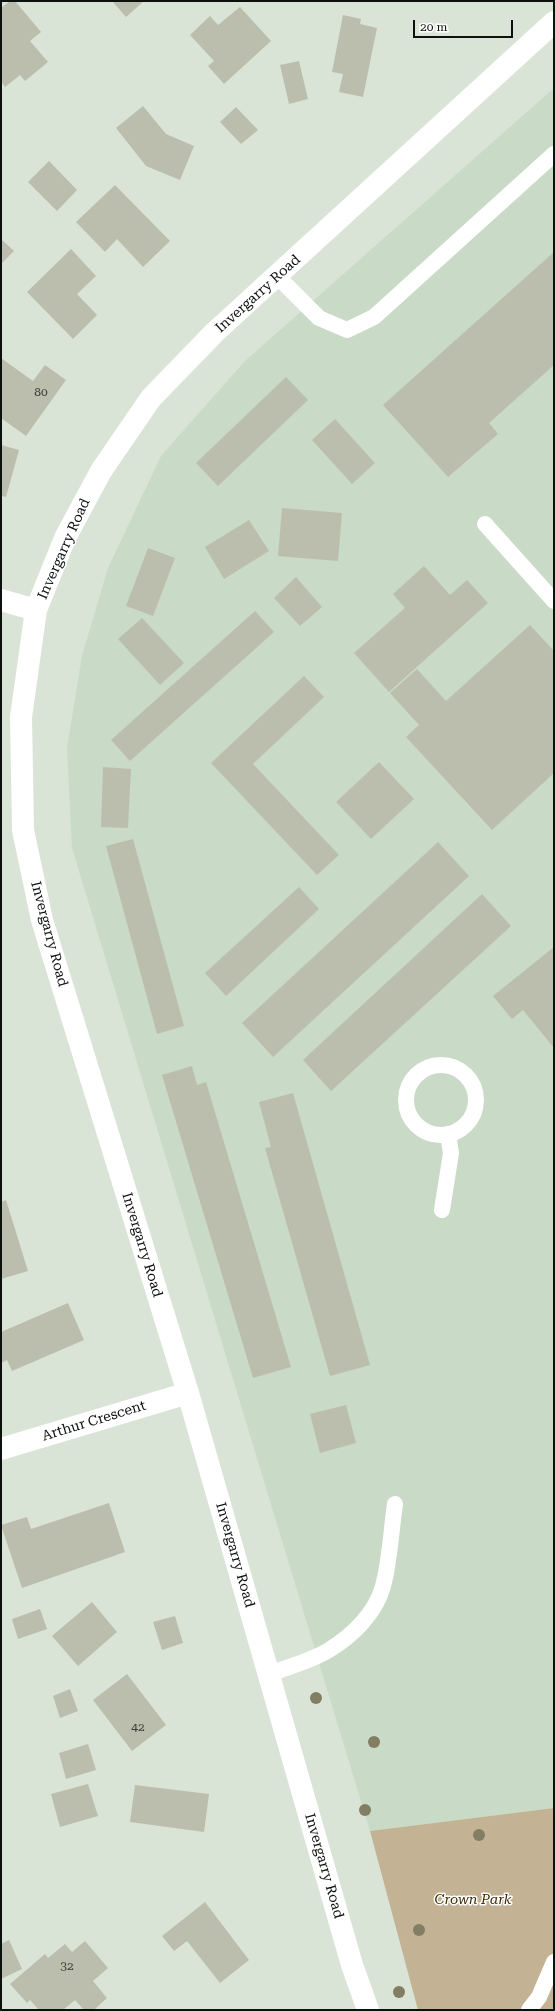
<!DOCTYPE html>
<style>
body{margin:0}
#map{position:relative;width:555px;height:2011px;overflow:hidden;background:#d9e4d6;font-family:"Roboto Serif",serif}
canvas{display:block}
.frame{position:absolute;inset:0;border:2px solid #0d110d;pointer-events:none}
.scale{position:absolute;left:413px;top:20px;width:100px;height:18px;box-sizing:border-box;border:2px solid #0d110d;border-top:0;padding-left:5px;font-size:12px;line-height:14px;white-space:nowrap;color:#0d110d;-webkit-text-stroke:3px #fff;paint-order:stroke}
</style>
<div id="map">
<canvas width="555" height="2011"></canvas>
<div class="frame"></div>
<div class="scale">20 m</div>
</div>
<script>
const g = document.querySelector('canvas').getContext('2d');
g.lineJoin = 'round';
function fillPath(path, color) { g.fillStyle = color; g.fill(path, 'evenodd'); }
function trace(path, color, width, dash) { g.strokeStyle = color; g.lineWidth = width; g.lineCap = dash ? 'butt' : 'round'; g.setLineDash(dash || []); g.stroke(path); }
function label(font, color, halo, rows, align = 'center') {
  g.font = font + ' "Roboto Serif",serif'; g.lineWidth = 3; g.setLineDash([]); g.textBaseline = 'middle'; g.strokeStyle = halo; g.fillStyle = color; for (const [text, x, y, turn = 0] of rows) {
    g.save(); g.translate(x, y); g.rotate((+turn || 0) * Math.PI / 180); g.textAlign = isNaN(turn) ? turn : align; if (halo) g.strokeText(text, 0, 0); g.fillText(text, 0, 0); g.restore();
  }
}
const built = new Path2D(`
 M554 88V1808L370 1831 72 848 67 748 82 656 108 568 161 456 245 361Z`);
const green = new Path2D(`
 M554 1808V2010H418L370 1831Z`);
const building = new Path2D(`
 M10 1H15L41 32 30 41 48 62 25 81 20 75 5 87 1 81V8Z
 M112 1H144L126 17Z
 M240 7 271 41 224 84 208 66 214 61 190 35 210 16 218 25Z
 M343 15 361 19 360 24 377 28 363 97 339 92 343 74 332 72Z
 M299 61 308 99 289 104 280 65Z
 M143 106 166 134 194 146 180 180 146 166 116 128Z
 M236 107 258 130 241 144 220 122Z
 M49 161 77 190 57 211 28 182Z
 M115 185 170 241 143 267 117 239 105 252 76 222Z
 M1 239 14 251 2 263 1 262Z
 M71 249 96 276 77 294 97 315 73 339 27 292Z
 M554 252V365L489 423 498 434 448 477 383 405Z
 M1 358 33 381 45 365 66 380 26 436 1 418Z
 M286 377 308 400 218 486 196 463Z
 M335 419 375 463 352 484 312 440Z
 M1 445 19 450 6 497 1 496Z
 M282 508 342 513 338 561 278 556Z
 M249 520 269 551 224 579 205 547Z
 M148 548 175 558 153 616 126 606Z
 M424 566 450 595 467 580 488 603 389 692 354 653 405 608 393 594Z
 M296 577 322 607 300 626 274 598Z
 M255 611 274 632 130 761 111 740Z
 M142 618 184 663 160 685 118 639Z
 M530 625 554 651V773L492 830 406 737 419 725 390 693 417 669 446 701Z
 M304 676 324 697 253 764 339 855 317 875 211 763Z
 M379 762 414 799 371 839 336 802Z
 M103 767 131 769 128 828 101 827Z
 M133 839 184 1026 157 1034 106 846Z
 M438 842 469 876 273 1057 242 1023Z
 M299 887 319 909 226 996 205 973Z
 M482 894 511 926 331 1091 303 1060Z
 M554 947V1048L523 1010 512 1019 493 996Z
 M192 1066 197 1085 206 1082 291 1367 253 1378 162 1075Z
 M293 1093 370 1365 330 1376 265 1148 271 1147 259 1102Z
 M6 1200 28 1271 1 1279V1202Z
 M68 1303 84 1340 12 1371 7 1360 1 1363V1332Z
 M346 1405 356 1443 320 1453 310 1414Z
 M109 1503 125 1552 22 1588 1 1525 27 1517 31 1529Z
 M92 1602 117 1632 78 1666 52 1636Z
 M40 1609 47 1629 18 1639 12 1619Z
 M175 1616 183 1643 162 1650 153 1622Z
 M127 1674 166 1725 132 1751 93 1700Z
 M70 1689 78 1711 60 1718 53 1696Z
 M88 1744 96 1770 66 1779 59 1753Z
 M88 1784 98 1816 60 1827 51 1794Z
 M135 1785 209 1794 204 1832 130 1822Z
 M205 1902 249 1960 220 1983 187 1941 174 1951 162 1936Z
 M9 1940 22 1969 1 1979V1944Z
 M85 1941 108 1968 93 1981 107 1998 94 2010H84L75 2000 63 2010H39L30 2000 27 2003 10 1984 45 1954 48 1958 65 1944 72 1952Z`);
const lane = new Path2D(`
 M277 276 319 318 347 330 374 317 554 154
 M485 524 554 601
 M406 1100a35 35 0 1 1 70 0a35 35 0 1 1-70 0Z
 M442 1210 451 1153 448 1134
 M269 1674C288 1667 311 1661 329 1650 352 1636 376 1613 383 1586 390 1560 391 1531 395 1504
 M529 2010 539 1997 554 1962`);
const street = new Path2D(`
 M1 600 36 610
 M1 1449 188 1393
 M368 2010 352 1965 188 1393 42 920 23 830 21 717 36 610 65 538 101 471 151 398 215 332 554 22`);
const trees = [
 [316,1698],
 [374,1742],
 [365,1810],
 [479,1835],
 [419,1930],
 [399,1992]
];
const numberNames = [
 ["80",41,392],
 ["42",138,1727],
 ["32",67,1966]
];
const streetNames = [
 ["Invergarry Road",258,294,-42],
 ["Invergarry Road",64,549,-66],
 ["Invergarry Road",49,934,75],
 ["Invergarry Road",142,1245,73],
 ["Arthur Crescent",94,1421,-17],
 ["Invergarry Road",235,1555,74],
 ["Invergarry Road",324,1866,74]
];
const parkNames = [
 ["Crown Park",473,1900]
];
fillPath(built, '#c9dac6');
fillPath(green, '#c3b293');
fillPath(building, '#bcbead');
trace(lane, '#fff', 16);
trace(street, '#fff', 22);
g.fillStyle = '#827e63';
for (const [x, y] of trees) { g.beginPath(); g.arc(x, y, 6, 0, 2 * Math.PI); g.fill(); }
label('12px', '#393c35', null, numberNames);
label('14px', '#0d110d', '#fff', streetNames);
label('italic 14px', '#3b2b05', '#fff', parkNames);
</script>
